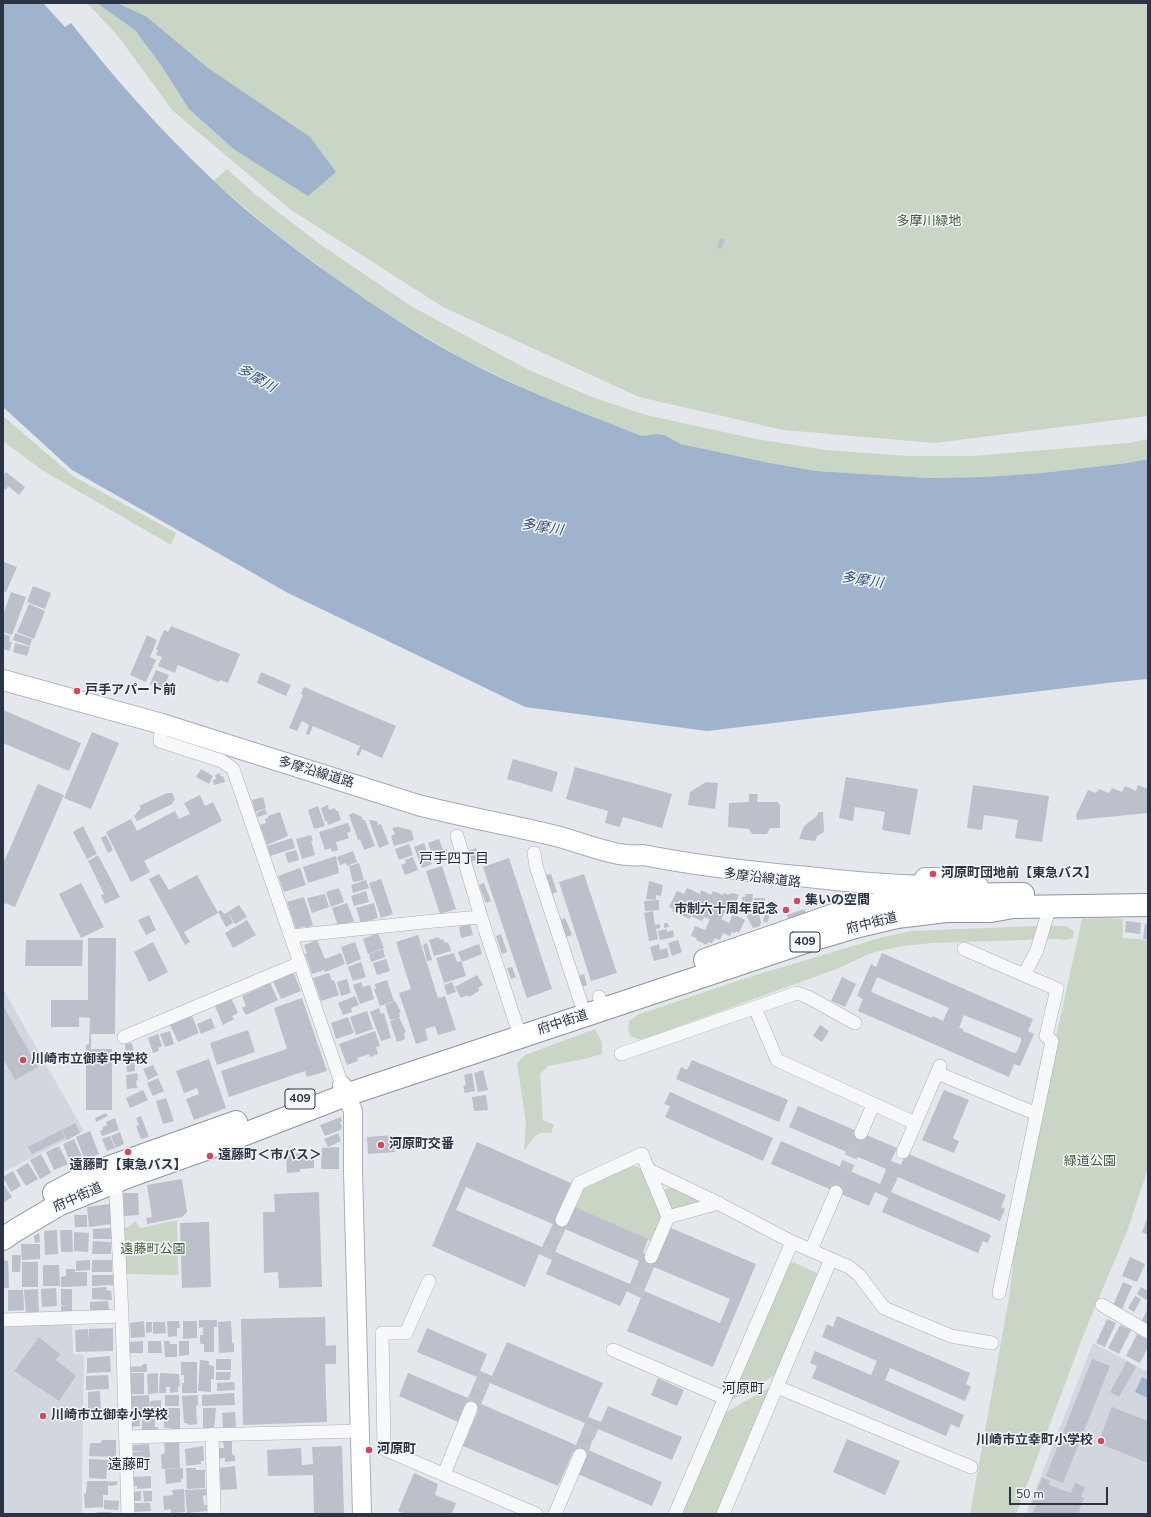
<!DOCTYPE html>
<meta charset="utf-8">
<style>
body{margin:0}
#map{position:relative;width:1151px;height:1517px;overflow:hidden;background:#e4e7ec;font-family:"Nunito Sans",sans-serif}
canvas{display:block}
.frame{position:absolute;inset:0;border:4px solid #2b3445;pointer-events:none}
.scale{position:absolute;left:1009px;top:1487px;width:99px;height:18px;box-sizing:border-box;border:2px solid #2b3445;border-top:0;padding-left:5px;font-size:12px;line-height:14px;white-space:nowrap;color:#2b3445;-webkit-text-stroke:3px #f4f6f9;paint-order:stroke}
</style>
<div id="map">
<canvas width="1151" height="1517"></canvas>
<div class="frame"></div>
<div class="scale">50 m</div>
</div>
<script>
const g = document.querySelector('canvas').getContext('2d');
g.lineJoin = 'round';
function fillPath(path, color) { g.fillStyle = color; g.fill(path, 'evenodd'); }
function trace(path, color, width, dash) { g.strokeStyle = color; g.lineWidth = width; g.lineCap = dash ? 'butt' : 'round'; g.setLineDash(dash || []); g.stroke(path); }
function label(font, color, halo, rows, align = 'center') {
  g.font = font + ' "Nunito Sans","Noto Sans JP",sans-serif'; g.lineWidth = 3; g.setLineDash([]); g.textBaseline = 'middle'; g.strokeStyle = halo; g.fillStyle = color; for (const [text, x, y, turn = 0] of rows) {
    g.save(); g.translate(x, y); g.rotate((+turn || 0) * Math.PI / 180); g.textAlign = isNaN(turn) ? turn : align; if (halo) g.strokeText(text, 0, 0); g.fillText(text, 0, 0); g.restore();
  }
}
const built = new Path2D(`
 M3 989 84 1131 3 1172Z
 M72 1322 73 1354 84 1355 82 1476V1514H3V1326Z
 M1093 1343 1148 1372V1514H1026Z`);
const green = new Path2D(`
 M87 3H1148V416L935 443 783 430 639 397 443 307 291 210 173 111 118 36Z
 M227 169 256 195 317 242 411 306 529 370 592 397 646 415 756 439 826 450 908 456H973L1129 443 1148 439V459L1127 463 1042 473 984 477 929 478 816 471 770 463 681 444 664 435 657 434 642 436 538 395 461 358 396 319 343 284 279 236 213 181Z
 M3 416 73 476 176 533 171 545 42 470 3 441Z
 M1105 918 1123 919V938L1148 940V1168L1128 1229 1085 1331 1016 1514H970L1010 1292 1015 1241 1050 1064 1082 919Z
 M1035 926H1066L1074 931 1073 938 1065 940 1054 939 932 943 902 946 871 953 839 968 641 1040 630 1036 628 1028 629 1021 637 1015 746 978 883 937 912 931Z
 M595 1029 602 1042V1054L584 1059 548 1066 540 1074 543 1120 554 1125 551 1133C535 1130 532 1140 524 1151L526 1123 517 1063 525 1055Z
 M632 1165 642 1169 663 1218 653 1242 575 1207 584 1186Z
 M670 1187 702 1201 673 1214 662 1191Z
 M177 1220 178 1275 125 1274 122 1229 128 1227 135 1221 141 1228Z
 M793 1262 817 1273 819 1280 780 1372 727 1403 786 1266Z
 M774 1385 720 1514H679L723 1414Z`);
const water = new Path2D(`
 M3 3H43L65 27 71 23C115 79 162 132 213 180 243 209 277 235 310 260 358 295 408 329 461 358 519 389 581 412 642 436L657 434 664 435 681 444 770 463 816 471 929 478 984 477 1042 473 1127 463 1148 459V679L1116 682 707 731 525 707 288 593 72 470 3 407Z
 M97 3H117L147 17 208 68 310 137 336 172 308 196 235 150 189 109 161 65 135 30Z
 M1142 1377 1148 1380V1398L1135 1392Z`);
const building = new Path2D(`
 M720 239 725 240 721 249 717 248Z
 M6 472 25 487 19 495 8 486 6 490 3 488V476Z
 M4 562 17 567 6 592 3 591Z
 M33 586 51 593 45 609 27 602Z
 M11 592 26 597 12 635 3 632V615Z
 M29 604 45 611 34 639 17 632Z
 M171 626 240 654 228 683 220 680 219 682 178 665 175 673 158 666 162 657 156 655 158 650 156 649 164 630 168 632Z
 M15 633 32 639 30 646 13 640Z
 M3 634 10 636 9 641 12 643 9 651 3 649Z
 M147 635 157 640 150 657 156 660 146 682 130 675Z
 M15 643 30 647 27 656 13 652Z
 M156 670 169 675 163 689 150 684Z
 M261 672 291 685 286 696 257 683Z
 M304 687 396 726 382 758 362 749 359 756 356 755 360 746 313 726 309 735 306 734 309 725 302 721 297 731 289 728 303 695 301 694Z
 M3 710 81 743 69 771 3 743Z
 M92 732 119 743 91 809 64 798Z
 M513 759 558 772 552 792 507 779Z
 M575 767 672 794 662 828 623 817 620 827 605 823 608 811 566 799Z
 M201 769 213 776 209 784 196 777Z
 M220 773 221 777 223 776 225 782 214 785 213 780 216 779 215 775Z
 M846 777 918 789 910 835 882 830 885 812 855 807 853 821 839 818Z
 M706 782 718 783 715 809 688 805 690 792Z
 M38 784 64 795 15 907 5 903 3 907V864Z
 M973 785 1049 796 1042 842 1015 838 1018 820 984 815 982 830 967 828Z
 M1138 785 1148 789V813L1077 820 1076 815 1088 790 1096 793 1099 789 1109 793 1112 788 1122 792 1125 786 1136 791Z
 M167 793H172L175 799 172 804 137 821 134 816 141 808 139 806Z
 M749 794H758L757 802H778L780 806V828H770L767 834H752L749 829 728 827 729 803 749 802Z
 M200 795 205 806 213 802 222 821 144 861 150 872 131 882 106 832 131 819 137 831 175 811 179 819 190 814 184 803Z
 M263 797 266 808 255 812 252 800Z
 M328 805 329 810 335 808 336 811H338L341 820 328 825 327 821H325L321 808Z
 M318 806 325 826 314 829 308 810Z
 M265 809 267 814 258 817 256 813Z
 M280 812 288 836 267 845 260 825 266 823 265 819 268 818V816Z
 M819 812H823L824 832 817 836 815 841 799 839 804 826 817 816Z
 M353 813 362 817 363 820H365L375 846 364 850 360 839 358 840 349 815Z
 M369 820 377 821 378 825 381 824 389 844 379 848Z
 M348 823 351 831 347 833 349 838 336 842 338 850 332 852 331 848 325 850 319 832Z
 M83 826 97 854 87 859 73 832Z
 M398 827 411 830 414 840 394 846 391 836 395 834 392 828Z
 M106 835 113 850 108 853 101 838Z
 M311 835 313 841H311L315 855 302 859 296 839Z
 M292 838 295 848 270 856 267 846Z
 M439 839 443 850 446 849 450 859 436 864 428 843Z
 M424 843 432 864 422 868 414 847Z
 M409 844 413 855 399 860 395 849Z
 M476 848 479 859 471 862 468 851Z
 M296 850 299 860 288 863 285 853Z
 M353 851 357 862 347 866 346 863 340 865 337 857Z
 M98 855 120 897 105 904 101 895 104 894 88 861Z
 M336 856 339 873 308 883 303 867Z
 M413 857 418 870 405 875 401 865 406 863 405 860Z
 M509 858 552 989 527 998 483 867Z
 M359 863 364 880 353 882 349 866Z
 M442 866 456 909 440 914 426 871Z
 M300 868 306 885 284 892 278 876Z
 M159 874 169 890 197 875 218 913 184 932 190 942 185 945 149 879Z
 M551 874 557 892 552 894 546 875Z
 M584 874 617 973 591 981 559 882Z
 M381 879 393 914 381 918 369 883Z
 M366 880 369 888 353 893 351 885Z
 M649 881 663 885 661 896 656 895V900L646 899Z
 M81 883 104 927 81 938 59 894Z
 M484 883 491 901 486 903 479 885Z
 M339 888 344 902 331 907 326 892Z
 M687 888 700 894 701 890 711 895 713 891 723 895 724 893 729 895 730 893 732 894 733 893 739 895 731 914 725 912 721 919 729 923 733 914 745 920 739 933 736 931 735 933 732 932 730 936 723 933 720 940 715 938 712 943 708 942 707 945 696 940 697 938 691 936 695 926 705 930 710 919 704 917 702 921 691 916 690 919 672 911 674 909 669 907 677 891 684 894Z
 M366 891 369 902 354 906 351 896Z
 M325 894 329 907 312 913 307 898Z
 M746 894H753L752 911H741L742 897H745Z
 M304 897 313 925 306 928 305 926 296 929 287 902Z
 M754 898H765V912H754Z
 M659 900V910L645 911 644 901Z
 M347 903 354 921 338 926 332 908Z
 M374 903 378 918 361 923 356 908Z
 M239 905 247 917 235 924 228 912Z
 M804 909 806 913 788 919 787 915Z
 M221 910 224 914 228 912 233 923 226 927 218 912Z
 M653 911 655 925 660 924V928L656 929 658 939 649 941 644 913Z
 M754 913V915L759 914 761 923 760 926 753 928 746 915Z
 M765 914 770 916 767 923 763 921Z
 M149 915 156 930 146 935 138 920Z
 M565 918 572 935 566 937 560 920Z
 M247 920 256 935 233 948 225 933Z
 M1126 921 1141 923 1140 934 1125 932Z
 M664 923H668L669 927 664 928Z
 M470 924 473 935 461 938 459 927Z
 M1145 924H1148V939H1143Z
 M667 929V932L673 930 674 937 660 940 658 931Z
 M378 933 384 948 368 954 363 939Z
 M501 934 507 952 502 954 496 936Z
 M418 935 438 998 445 996 456 1030 438 1035 435 1026 425 1029 428 1040 416 1044 399 993 411 989 396 942Z
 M439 937 440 940 443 939 445 943 448 942 451 951 434 956 429 940Z
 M88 938H116L115 1034H91V1049H112V1110H86V1045L89 1044 90 1018 79 1017V1027H51V1000H88Z
 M26 940H83L82 966H25Z
 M317 940 325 959 341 953 345 964 325 972 324 970 312 974 305 954 307 953 304 945Z
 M678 940 682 952 672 956 668 943Z
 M153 942 168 972 149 982 134 952Z
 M355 942 361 959 347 965 341 947Z
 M427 943 432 960 427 961 423 945Z
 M479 944 482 954 462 962 458 952Z
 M659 944 660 950 667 948 669 957 654 961 650 947Z
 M383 949 385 957 371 962 369 954Z
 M454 953 457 962 461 961 466 976 444 983 436 958Z
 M882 953 1033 1019 1028 1031 1034 1034 1020 1066 1014 1064 1009 1077 858 1011 863 999 857 996 871 964 876 967ZM877 977 949 1008 943 1021 933 1016 932 1018 871 992ZM964 1015 1021 1038V1041L1017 1052 1014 1053 963 1031V1029L959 1028Z
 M386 959 390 971 377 975 373 963Z
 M361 962 366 977 353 981 348 967Z
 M512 967 516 977 511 979 507 968Z
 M292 973 294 974 301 991 281 999 273 981Z
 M329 973 332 981 334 980 339 995 321 1001 313 978Z
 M584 974 587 985 582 987 578 976Z
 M477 975 483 985 478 988 479 991 469 997 467 995 461 998 455 987Z
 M842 977 856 984 845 1007 831 1001Z
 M347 979 351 993 341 996 337 982Z
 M387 980 394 1001 380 1006 374 989H376L375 984Z
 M361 982 363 987 370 985 374 999 360 1004 353 985Z
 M452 982 456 992 447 995 444 985Z
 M270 983 278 1000 246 1015 242 1008 246 1006 242 996Z
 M355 996 359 1005 351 1008 352 1012 343 1015 338 1003Z
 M231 998 238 1013 232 1016 234 1019 223 1025 215 1006Z
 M302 998 327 1071 307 1077 305 1071 229 1097 221 1071 287 1049 274 1008Z
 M395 1001 401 1012 399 1013 400 1017 390 1020 385 1005Z
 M3 1006 38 1067 15 1080 3 1058Z
 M379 1008 381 1014 384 1013 391 1038 381 1041 370 1012Z
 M367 1011 373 1029 356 1035 350 1017Z
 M192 1016 199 1033 178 1042 170 1025Z
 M348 1017 354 1033 336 1039 331 1023Z
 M399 1017 406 1032 404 1033 405 1039 397 1042 390 1021Z
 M211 1018 215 1028 201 1034 197 1024Z
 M820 1025 829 1031 822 1042 813 1036Z
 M248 1030 255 1052 217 1065 210 1043Z
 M170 1031 174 1044 165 1047 160 1034Z
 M375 1031 380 1046 376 1047 378 1054 370 1057 369 1054 357 1058 358 1061 347 1065 339 1044Z
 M158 1034 162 1046 158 1048 159 1051 153 1053 148 1038Z
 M132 1043 134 1054 126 1055 125 1044Z
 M134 1057 135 1071 127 1072 126 1058Z
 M209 1059 226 1108 194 1120 186 1099 199 1094 197 1088 184 1093 176 1071Z
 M692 1060 788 1100 779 1122 676 1079 681 1067 687 1070Z
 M153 1065 158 1075 148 1080 143 1069Z
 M483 1070 488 1090 478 1092 474 1073Z
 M137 1073 138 1080 136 1081 137 1088 127 1089 126 1075Z
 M472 1073 475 1091 465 1093 463 1086 466 1085 464 1075Z
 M158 1078 164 1091 153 1096 147 1083Z
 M143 1090 148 1100 130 1108 126 1098Z
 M944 1090 969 1100 953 1138 959 1141 954 1153 922 1140Z
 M670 1092 773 1138 763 1161 665 1117 670 1106 664 1104Z
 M486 1095 488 1110 474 1111 472 1097Z
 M166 1098 174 1121 163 1124 156 1101Z
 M798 1106 897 1148 891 1161 901 1165 906 1153 1006 1195 1001 1207 1005 1209 1000 1221 898 1177 891 1192 991 1235 988 1243 983 1241 978 1253 882 1212 888 1198 875 1192 869 1206 771 1164 781 1141 880 1184 886 1169 789 1127Z
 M106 1113 108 1116 96 1122 95 1118Z
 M141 1116 149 1137 141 1139 136 1126 139 1125 136 1118Z
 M341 1117 342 1121 340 1122 342 1127 341 1128V1130L325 1136 320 1125Z
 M115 1118 119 1130 102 1136 100 1131 103 1130 102 1127 107 1125 106 1122Z
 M75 1123 80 1133 67 1140 62 1130Z
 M61 1130 65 1138 32 1154 28 1147Z
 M90 1131 99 1154 85 1160 76 1137Z
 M120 1132 124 1144 116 1148 111 1136Z
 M338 1133 341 1141 328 1147 324 1139Z
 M394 1135 395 1152 368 1154 367 1137Z
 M110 1136 115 1148 107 1151 102 1139Z
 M74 1139 82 1157 70 1162 63 1144Z
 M477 1142 571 1183 556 1217 568 1222 575 1207 648 1239 643 1253 657 1260 671 1228 756 1264 713 1367 627 1331 641 1298 627 1291 620 1306 546 1274 552 1260 539 1254 525 1287 432 1246ZM466 1187 553 1224 542 1247 456 1210ZM565 1229 639 1261 630 1284 555 1252ZM654 1267 730 1299 720 1323 644 1291Z
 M59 1146 68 1164 54 1170 46 1152Z
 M339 1147V1169H321L322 1148Z
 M307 1153V1158L314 1157V1168L300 1169V1172L287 1173 286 1154Z
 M41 1154 51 1173 40 1179 30 1160Z
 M28 1163 38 1179 26 1186 16 1170Z
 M13 1171 21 1186 11 1192 3 1177Z
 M182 1179 187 1212 182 1217 147 1224 146 1218 152 1217 147 1185Z
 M3 1183 12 1197 3 1203Z
 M319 1192 322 1287 279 1288 278 1272 264 1273 263 1212H275L274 1194Z
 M123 1193H138L139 1215 124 1216Z
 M110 1204 112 1224 89 1227 87 1207Z
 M74 1215H87V1227H75Z
 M1147 1219 1148 1220V1235L1142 1232Z
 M209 1222 211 1287 182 1288 180 1223Z
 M112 1228V1239H93V1229Z
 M57 1230 58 1254 45 1255 44 1231Z
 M60 1230H72L73 1252H61Z
 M74 1232 89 1233 88 1252 74 1251Z
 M39 1233 40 1242 35 1243 34 1236Z
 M93 1241 111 1242V1254H92Z
 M21 1244H40V1259L22 1260Z
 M12 1255H21L20 1272H12Z
 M1130 1257 1145 1264 1137 1282 1122 1276Z
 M3 1260 8 1261 9 1288H3Z
 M90 1260V1270L76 1271V1261Z
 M92 1260H112V1272H92Z
 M22 1262H38V1287H22Z
 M43 1265H59L60 1286H43Z
 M66 1269H75V1272H87V1286L61 1287V1277L66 1276Z
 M92 1275H113V1285L92 1286Z
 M1123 1282 1132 1286 1121 1312 1112 1308Z
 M107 1287 106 1290 111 1291 112 1300 92 1299V1288Z
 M1141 1287 1148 1291V1297L1146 1300 1137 1294Z
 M56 1288 57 1306 42 1307 41 1289Z
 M38 1289 39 1314H26L24 1290Z
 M61 1289H72V1312L61 1313V1306L68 1305H61Z
 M8 1290H23L24 1310 8 1311Z
 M1135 1296 1141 1299 1134 1312 1128 1308Z
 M108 1301 109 1311H90V1302Z
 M1148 1308V1325L1141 1322Z
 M837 1316 970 1373 966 1384 971 1387 965 1401 890 1368 885 1380 964 1415 959 1428 951 1424 946 1436 812 1378 817 1366 810 1363 815 1351 871 1375 877 1361 822 1337 827 1324 833 1327Z
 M325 1317 326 1346 336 1345V1364H325L327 1422 243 1425 241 1319Z
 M1107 1319 1116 1323 1105 1347 1096 1343Z
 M199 1320H217V1327H214V1352H204V1344H201L200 1342V1335H203V1327L199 1328Z
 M144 1321 145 1337 131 1338 130 1323Z
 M167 1321H179L180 1328H177V1336L168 1337Z
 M183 1321H197V1338L183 1339Z
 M231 1321 232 1342 234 1344V1352L219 1353 218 1322Z
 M146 1322H152V1332L146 1333Z
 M153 1322H165L166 1333 153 1334Z
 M1120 1325 1131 1330 1119 1354 1108 1348Z
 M113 1328V1351L76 1352 75 1330 88 1329 89 1340V1329Z
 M427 1328 487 1354 480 1371 492 1376 507 1342 603 1383 588 1417 601 1422 608 1406 682 1437 672 1460 598 1429 588 1450 662 1482 652 1506 578 1474 585 1457 573 1452 558 1486 463 1446 478 1411 465 1405 458 1422 399 1396 408 1373 468 1398 477 1377 417 1352ZM490 1383 585 1423 576 1445 481 1404Z
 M1137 1334 1148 1339V1347L1140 1363 1126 1356Z
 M39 1337 60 1354 56 1360 76 1376 59 1401 14 1371Z
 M143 1341V1353H130V1342Z
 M148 1341H161L162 1353H148Z
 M164 1341H169L170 1344H177V1357H165Z
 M179 1341H189V1355L179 1356Z
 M110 1356 111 1372 87 1373V1358Z
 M216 1359H231V1370H216Z
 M1092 1359 1110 1366 1063 1483 1046 1476Z
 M200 1360 209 1361V1365L214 1366V1379H211V1392L198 1391Z
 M1127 1361 1136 1367 1119 1397 1110 1392Z
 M181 1362H197V1393H182V1383H184V1375H181Z
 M143 1364H147V1372H131L130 1367 142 1366Z
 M216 1372H231L230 1380H216Z
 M128 1373H144V1394H130Z
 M158 1373V1393L148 1394 147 1374Z
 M160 1373 179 1374 180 1386 178 1387V1392L170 1393V1387H166V1393H159Z
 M108 1375 109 1389 86 1390V1376Z
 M658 1378 684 1390 677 1406 651 1395Z
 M234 1382 235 1390 217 1391V1383Z
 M100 1391 101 1411 88 1412V1392Z
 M234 1393 235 1405 202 1406V1395Z
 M149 1395 150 1412 129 1413 128 1396Z
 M165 1395H179V1406H165Z
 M198 1395V1405L196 1406 197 1424 188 1425 187 1423H184L182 1396Z
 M161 1400V1413L151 1414 150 1401Z
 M1112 1407 1148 1421V1463L1098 1443Z
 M164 1408H180V1430L171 1431V1428H164Z
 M203 1408H216L214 1429H203Z
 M235 1412 236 1427 223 1429 222 1413Z
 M139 1414 140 1426 129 1427V1415Z
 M155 1415V1427H158V1432H142V1420H145V1416Z
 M847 1439 900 1461 885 1495 833 1472Z
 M102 1440H116V1457L89 1456 90 1443H101Z
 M223 1441H232V1454L235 1456V1461L225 1462V1458H216V1448H224Z
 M179 1442 180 1468 162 1469 161 1455 165 1453 164 1443Z
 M149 1444 151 1463 145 1464 143 1466H132L131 1452 145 1451H132V1445Z
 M203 1446 204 1461H201V1464L186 1466 185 1449Z
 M342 1446 344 1514H314L313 1475 268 1476 267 1450 301 1448 302 1465 313 1464 312 1447Z
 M89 1459 110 1460V1470H107L106 1479 89 1478Z
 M235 1466 237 1489 221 1490 219 1468Z
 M183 1468V1478L181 1479V1482L166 1484 165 1469Z
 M186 1468H196V1470H205V1488L187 1489Z
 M414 1473 438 1484 435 1495 456 1503 452 1514H405L398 1511Z
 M151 1476V1488L137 1489V1486H131V1477Z
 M1042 1478 1050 1480 1049 1485 1071 1493 1075 1483 1085 1487 1081 1497 1084 1498 1078 1514H1032L1036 1505 1032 1503Z
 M87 1481H108V1495H103V1507L85 1508 84 1494 86 1493Z
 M117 1481V1485L109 1486 108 1482Z
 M184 1489 185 1512 171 1513V1509L164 1510 163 1496 173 1495 172 1490Z
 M206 1489V1495L203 1496 204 1505H207V1511L187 1513 185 1490Z
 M141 1491V1501H133V1492Z
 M143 1491H152V1501L144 1502Z
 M104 1500 119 1501 118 1510 104 1509Z
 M132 1503H150L151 1511 132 1512Z
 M97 1512H111V1514H97Z`);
const streetTunnel = new Path2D(`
 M836 1192 861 1133
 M546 1257 562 1220
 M635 1295 651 1257
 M471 1408 486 1373
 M580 1455 595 1420`);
const street = new Path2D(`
 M162 724 160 741 222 761 233 769 342 1085
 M457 836 481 917 520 1036
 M534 853 536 866 581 1003
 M291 936 434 921 481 917
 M964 949 1024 975
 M599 997 604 1010
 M755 1008 777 1060 915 1123
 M124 1037 300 963
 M621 1054 797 993 808 997 855 1023
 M937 1073 1037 1114
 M861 1133 873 1105
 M903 1152 940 1066
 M649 1170 712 1200 792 1242 849 1267 859 1275 884 1308 951 1336 992 1343
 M111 1177 116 1192 122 1316 128 1514
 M668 1217 719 1203
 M562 1220 579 1183 642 1154 668 1217 651 1257
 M811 1250 836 1192
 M429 1281 406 1333H382L384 1449 536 1514
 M999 1293 1052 1041 1046 1036 1057 989 1024 975 1037 950 1047 916
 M1102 1305 1148 1332
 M3 1320 122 1316
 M613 1350 725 1398
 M777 1387 971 1467
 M212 1434 214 1514
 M126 1437 360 1431
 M444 1474 471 1408
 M555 1514 580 1455
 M675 1514 792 1242
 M723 1514 831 1259`);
const secondary = new Path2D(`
 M342 1085 353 1111V1171L362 1514`);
const primary = new Path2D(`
 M3 680 162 724 418 805C464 817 511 825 556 836 583 843 616 858 643 855 698 866 753 872 808 877 852 882 897 886 941 886
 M925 878H953L978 886`);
const highway = new Path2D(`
 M705 960 854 908 927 895 1023 894
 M54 1193 86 1176 107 1168 236 1122
 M3 1239 16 1230 60 1204 127 1177 206 1149 346 1095 808 941 859 926 897 917 946 911H991L1013 907 1148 905`);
const markers = [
 [77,691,4,"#d1495b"],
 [933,874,4,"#d1495b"],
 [797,901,4,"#d1495b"],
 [786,910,4,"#d1495b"],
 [23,1060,4,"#d1495b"],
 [381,1145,4,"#d1495b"],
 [128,1152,4,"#d1495b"],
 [210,1156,4,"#d1495b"],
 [43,1416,4,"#d1495b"],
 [1101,1441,4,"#d1495b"],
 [369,1450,4,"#d1495b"]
];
const shields = [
 [805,942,30],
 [300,1099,30]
];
const shieldNames = [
 ["409",805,942],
 ["409",300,1099]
];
const parkNames = [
 ["多摩川緑地",929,222],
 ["緑道公園",1090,1162],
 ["遠藤町公園",153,1250]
];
const poiNames = [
 ["戸手アパート前",85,691],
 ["河原町団地前【東急バス】",941,874],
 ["集いの空間",805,901],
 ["市制六十周年記念",778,910,"right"],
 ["川崎市立御幸中学校",31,1060],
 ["河原町交番",389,1145],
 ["遠藤町＜市バス＞",218,1156],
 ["遠藤町【東急バス】",128,1166,"center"],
 ["川崎市立御幸小学校",51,1416],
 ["川崎市立幸町小学校",1093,1441,"right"],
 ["河原町",377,1450]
];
const streetNames = [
 ["多摩沿線道路",316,773,17],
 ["多摩沿線道路",762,879,7],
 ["府中街道",872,924,-14],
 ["府中街道",563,1023,-18],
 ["府中街道",78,1198,-24]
];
const waterNames = [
 ["多摩川",256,379,30],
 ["多摩川",542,528,9],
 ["多摩川",862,581,9]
];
const neighbourhoodNames = [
 ["戸手四丁目",454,860],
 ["河原町",743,1390],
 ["遠藤町",129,1466]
];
fillPath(built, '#d2d6de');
fillPath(green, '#c9d6c5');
fillPath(water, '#9fb4cc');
fillPath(building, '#bbc0ca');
trace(streetTunnel, '#bfc3cb', 13, [13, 6]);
trace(street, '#a9aeb7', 14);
trace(secondary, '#a9aeb7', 20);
trace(primary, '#a3abb8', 22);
trace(highway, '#8b94a3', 24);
trace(street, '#f7f8fa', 13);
trace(secondary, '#fff', 18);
trace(primary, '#fff', 20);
trace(highway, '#fff', 22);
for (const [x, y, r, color] of markers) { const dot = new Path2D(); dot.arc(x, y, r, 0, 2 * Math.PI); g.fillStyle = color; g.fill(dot); trace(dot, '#f4f6f9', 1.5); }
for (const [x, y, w] of shields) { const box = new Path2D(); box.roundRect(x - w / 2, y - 10, w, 20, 3); g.fillStyle = '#f4f6f9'; g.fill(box); trace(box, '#2b3445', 1); }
label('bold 12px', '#2b3445', null, shieldNames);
label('13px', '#3f6138', '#f4f6f9', parkNames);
label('bold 13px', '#2b3445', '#f4f6f9', poiNames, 'left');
label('13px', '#2b3445', '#f4f6f9', streetNames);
label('italic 14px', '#34527a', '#f4f6f9', waterNames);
label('14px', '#1d2536', '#f4f6f9', neighbourhoodNames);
</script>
